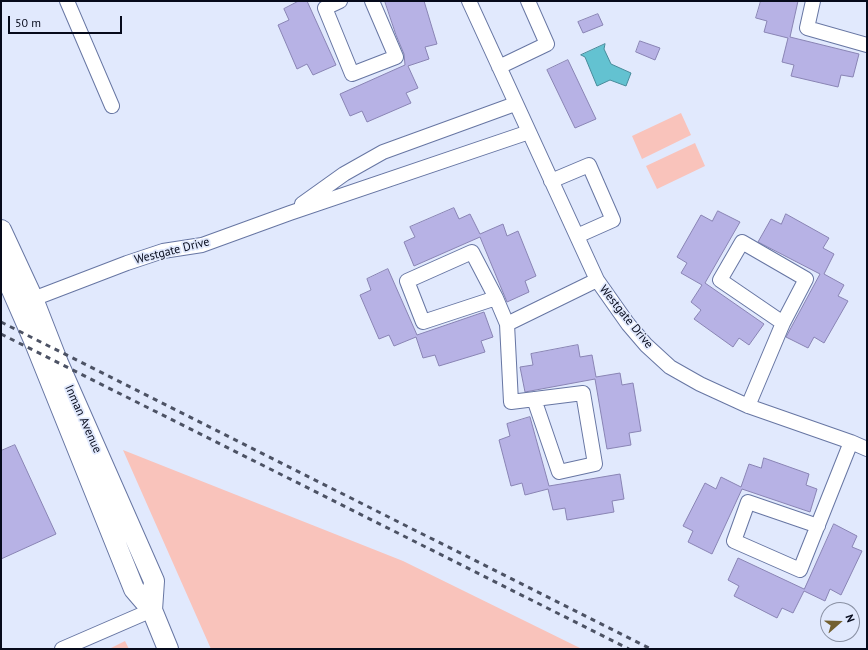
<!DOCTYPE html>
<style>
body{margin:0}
#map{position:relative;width:868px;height:650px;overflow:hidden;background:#e1e9fd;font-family:"PT Sans",sans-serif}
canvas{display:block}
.frame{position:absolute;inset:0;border:2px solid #060a1b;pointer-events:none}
.north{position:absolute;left:820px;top:602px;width:40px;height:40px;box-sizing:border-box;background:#e1e9fd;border:1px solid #8990a3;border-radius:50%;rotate:70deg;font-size:11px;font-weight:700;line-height:16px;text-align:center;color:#060a1b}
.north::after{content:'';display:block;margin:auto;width:14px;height:18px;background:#73602f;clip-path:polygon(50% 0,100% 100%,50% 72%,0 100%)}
.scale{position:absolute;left:8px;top:16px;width:114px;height:18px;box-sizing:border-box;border:2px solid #060a1b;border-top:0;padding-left:5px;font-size:12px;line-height:14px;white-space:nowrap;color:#060a1b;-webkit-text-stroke:3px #e1e9fd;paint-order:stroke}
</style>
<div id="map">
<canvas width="868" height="650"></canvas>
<div class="frame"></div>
<div class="north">N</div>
<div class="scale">50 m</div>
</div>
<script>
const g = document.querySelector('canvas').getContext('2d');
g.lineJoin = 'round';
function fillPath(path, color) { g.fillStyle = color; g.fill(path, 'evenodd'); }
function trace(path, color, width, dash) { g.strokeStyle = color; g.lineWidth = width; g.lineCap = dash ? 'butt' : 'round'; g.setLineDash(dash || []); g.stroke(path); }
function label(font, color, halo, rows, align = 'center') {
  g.font = font + ' "PT Sans",sans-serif'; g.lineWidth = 3.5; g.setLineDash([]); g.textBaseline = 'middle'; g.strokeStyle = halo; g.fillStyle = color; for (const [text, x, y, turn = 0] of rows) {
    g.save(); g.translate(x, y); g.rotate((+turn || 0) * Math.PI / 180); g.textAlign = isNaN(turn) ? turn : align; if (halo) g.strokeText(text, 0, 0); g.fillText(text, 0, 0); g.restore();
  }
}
const green = new Path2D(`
 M681 113 691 135 642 159 632 136Z
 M695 143 705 166 657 189 646 166Z
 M123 450 403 561 582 649H211Z
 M125 641 129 649H109Z`);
const water = new Path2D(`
 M605 44 604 49 611 64 631 73 626 86 610 80 597 86 585 57 581 55Z`);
const building = new Path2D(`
 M299 1H307L336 65 313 75 307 64 297 69 278 25 289 20 284 9Z
 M385 1H424L437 44 425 47 429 59 408 66 418 88 406 93 411 103 367 122 362 111 350 116 340 94 405 65 404 54 396 35Z
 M761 1H798L790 37 859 54 853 77 841 75 838 87 791 76 794 65 782 62 788 38 764 32 767 21 756 18Z
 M598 14 603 25 583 33 578 22Z
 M640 41 660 48 655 60 636 52Z
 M568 60 596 119 575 128 547 70Z
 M454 208 459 219 470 214 480 234 503 224 507 236 518 231 536 276 525 281 529 292 507 302 480 237 414 266 404 242 415 237 410 227Z
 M718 211 740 222 705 283 764 324 749 345 739 338 733 347 694 319 701 310 691 302 702 285 681 273 687 263 677 257 701 215 712 221Z
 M786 214 829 238 823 248 834 254 824 274 844 285 838 296 848 301 824 343 814 337 808 348 786 337 820 274 758 242 771 219 781 224Z
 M388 269 417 335 484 312 493 337 481 341 485 352 439 366 435 355 423 358 416 337 394 346 389 335 379 339 360 295 371 290 367 279Z
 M578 345 580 357 592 355 596 377 620 373 622 385 633 383 641 431 629 433 631 445 607 449 595 379 525 392 520 367 533 365 531 354Z
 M530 417 549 486 620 474 624 499 612 501 614 512 567 520 565 508 553 510 548 489 525 495 522 483 511 486 499 440 510 436 507 424Z
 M15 445 56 534 1 559V451Z
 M764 458 809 474 806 485 817 489 810 512 742 489 712 554 688 542 693 531 683 526 705 483 716 489 721 477 741 487 749 464 761 468Z
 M834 524 857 536 852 547 862 551 841 595 830 589 825 601 804 591 793 613 782 608 777 618 734 596 739 586 728 580 738 558 804 589Z`);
const minor = new Path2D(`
 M67 1 112 106
 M340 1 325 8 352 74 396 57 372 1
 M469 1 597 280 628 324 646 345 670 367 700 384 748 406 851 442 867 449
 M813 1 807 28 867 45
 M499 67 547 44 528 1
 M551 181 589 165 613 220 577 236
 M302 204 344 174 383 152 515 104
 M496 298 423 322 407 281 472 252 496 298 507 324 597 280
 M33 299 127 263 163 251 202 245 290 213 529 132
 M507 324 511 402 583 393 595 464 559 472 534 399
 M748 406 783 323 806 279 742 242 720 280 783 323
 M818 526 748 502 734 541 800 570 851 442
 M62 649 152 610`);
const secondary = new Path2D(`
 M1 230 33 299 58 363 154 581 152 610
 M1 265 33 338 134 589 152 610 168 649`);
const rail = new Path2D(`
 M1 322 651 649
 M1 334 629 649`);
const streetNames = [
 ["Westgate Drive",172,251,-14],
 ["Westgate Drive",626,317,51],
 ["Inman Avenue",83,419,66]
];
fillPath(green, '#f9c3bb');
fillPath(water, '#63c2d1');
trace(water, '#478b9a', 1);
fillPath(building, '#b7b2e5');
trace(building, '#8984b4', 1);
trace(minor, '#6776a3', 16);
trace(secondary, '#6776a3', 22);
trace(minor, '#fff', 14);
trace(secondary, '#fff', 20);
trace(rail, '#4c5264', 3, [5, 5]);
label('12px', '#060a1b', '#e1e9fd', streetNames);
</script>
